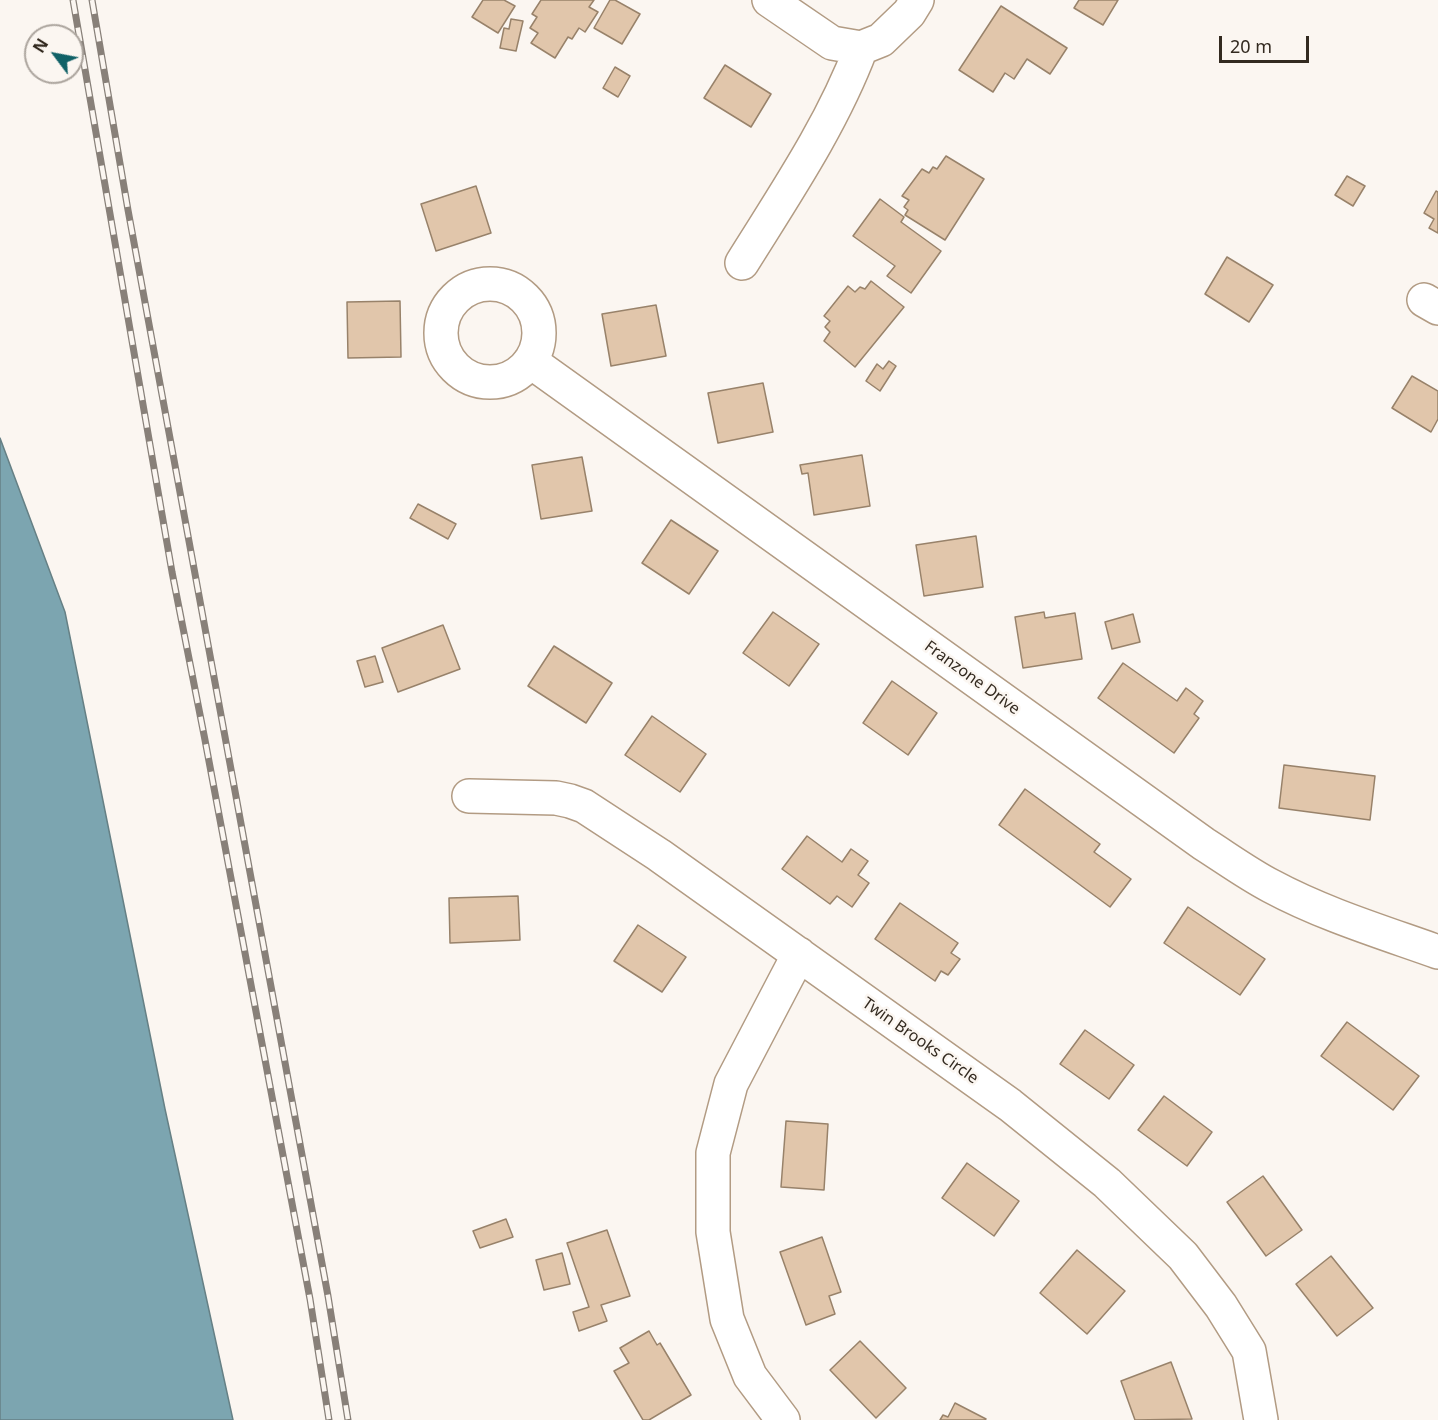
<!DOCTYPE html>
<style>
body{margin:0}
#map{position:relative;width:1438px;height:1420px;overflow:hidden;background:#fbf6f1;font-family:"Noto Sans",sans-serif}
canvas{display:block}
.north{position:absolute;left:24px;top:24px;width:60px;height:60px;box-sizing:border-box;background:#fbf6f1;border:2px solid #aba49d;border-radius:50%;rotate:302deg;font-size:16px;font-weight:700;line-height:24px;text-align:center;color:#332a20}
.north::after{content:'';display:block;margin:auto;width:21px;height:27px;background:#106167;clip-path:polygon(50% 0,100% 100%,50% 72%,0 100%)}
.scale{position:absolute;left:1219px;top:36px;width:90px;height:27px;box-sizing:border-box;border:3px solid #332a20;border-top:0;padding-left:8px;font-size:18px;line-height:21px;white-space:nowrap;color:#332a20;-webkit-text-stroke:4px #fbf6f1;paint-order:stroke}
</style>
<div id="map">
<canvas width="1438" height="1420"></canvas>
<div class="north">N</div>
<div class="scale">20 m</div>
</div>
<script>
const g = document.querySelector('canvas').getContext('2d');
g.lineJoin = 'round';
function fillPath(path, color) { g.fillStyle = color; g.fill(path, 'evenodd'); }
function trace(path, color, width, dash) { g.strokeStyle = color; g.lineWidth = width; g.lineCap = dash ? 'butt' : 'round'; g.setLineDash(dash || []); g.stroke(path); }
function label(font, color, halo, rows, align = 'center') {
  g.font = font + ' "Noto Sans",sans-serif'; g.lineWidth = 5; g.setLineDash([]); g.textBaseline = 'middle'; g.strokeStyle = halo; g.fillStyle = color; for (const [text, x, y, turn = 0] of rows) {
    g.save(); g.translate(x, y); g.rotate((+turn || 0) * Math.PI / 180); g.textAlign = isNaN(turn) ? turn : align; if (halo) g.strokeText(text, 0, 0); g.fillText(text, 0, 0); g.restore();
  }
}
const water = new Path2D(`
 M0 438 65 612 165 1109 233 1420H0Z`);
const building = new Path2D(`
 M483 0H504L515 6 498 33 472 17Z
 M541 0H594L589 7 598 12 585 32 579 28 572 39 568 37 555 58 531 43 538 33 530 28 537 17 532 14Z
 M610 0H615L640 14 622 44 594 28Z
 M1079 0H1118L1103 25 1074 8Z
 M1001 6 1067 48 1050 74 1027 59 1014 79 1005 73 993 92 959 70Z
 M511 19 523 21 516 51 500 48 504 28 509 29Z
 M725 65 771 94 751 127 704 98Z
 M615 67 630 76 618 97 603 88Z
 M946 156 984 179 945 240 905 215 908 210 904 207 909 200 902 196 922 169 929 173 933 167 937 169Z
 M1347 176 1365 186 1353 206 1335 195Z
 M476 186 491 233 436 251 421 204Z
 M1436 191 1438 192V233L1429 228 1434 219 1424 213Z
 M880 199 904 217 901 222 941 251 911 293 887 276 895 266 853 236Z
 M1227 257 1273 285 1249 322 1205 294Z
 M871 281 904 307 855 367 824 341 830 332 825 327 830 321 824 316 848 286 855 292 860 287 865 289Z
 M400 301 401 357 348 358 347 302Z
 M656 305 666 356 611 366 602 314Z
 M889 361 896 366 880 391 866 381 877 364 883 369Z
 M1412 376 1438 391V419L1431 432 1392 408Z
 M763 383 773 432 718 443 708 393Z
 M862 455 870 506 814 515 808 473 802 474 800 465Z
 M582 457 592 511 541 519 532 465Z
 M418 504 456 524 448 539 410 518Z
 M671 520 718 551 689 594 642 563Z
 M976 536 983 587 924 596 916 545Z
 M773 612 819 644 789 686 743 653Z
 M1044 612 1045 618 1075 613 1082 659 1023 668 1015 617Z
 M1133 614 1140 642 1112 649 1105 622Z
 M443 625 460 669 398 692 382 648Z
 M554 646 612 683 586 723 528 686Z
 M375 656 383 682 365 687 357 661Z
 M1123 663 1177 701 1186 688 1203 701 1194 714 1199 718 1174 753 1098 698Z
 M892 681 937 713 908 755 863 723Z
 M652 716 706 754 680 792 625 755Z
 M1284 765 1375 776 1370 820 1279 808Z
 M1025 789 1100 844 1094 852 1131 879 1110 907 999 825Z
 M807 836 842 862 851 849 868 861 858 875 869 883 852 907 837 896 830 904 782 869Z
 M518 896 520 940 450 943 449 898Z
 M900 903 958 943 951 953 960 959 948 975 941 971 935 981 875 939Z
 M1188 907 1265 959 1240 995 1164 943Z
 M638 925 686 957 662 992 614 961Z
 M1347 1022 1419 1076 1393 1110 1321 1056Z
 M1085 1030 1134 1065 1109 1099 1060 1064Z
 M1164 1096 1212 1132 1187 1166 1138 1130Z
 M786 1121 828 1124 824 1190 781 1187Z
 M967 1163 1019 1201 994 1236 942 1198Z
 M1263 1176 1302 1230 1266 1256 1227 1202Z
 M506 1219 513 1237 480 1248 473 1231Z
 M607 1230 630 1296 601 1305 607 1321 579 1331 573 1312 589 1307 567 1243Z
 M822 1237 841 1292 829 1296 835 1314 806 1325 780 1252Z
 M1077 1250 1125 1291 1087 1334 1040 1293Z
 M562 1253 570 1284 544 1290 536 1260Z
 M1331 1256 1373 1308 1337 1336 1296 1284Z
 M649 1331 657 1345 660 1343 691 1395 649 1420H643L614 1371 629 1363 620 1348Z
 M860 1341 906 1388 876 1418 830 1370Z
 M1171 1362 1192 1419 1135 1420 1121 1381Z
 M955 1403 986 1419 985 1420H940L943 1415 948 1417Z`);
const minor = new Path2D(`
 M769 0 832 43 861 48
 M861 48 881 40 909 13 917 0
 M742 263C785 194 832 125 861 48
 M441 333a49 49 0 1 1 98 0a49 49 0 1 1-98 0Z
 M1424 300 1438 308
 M530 361 1204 844C1226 858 1248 874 1271 886 1323 914 1382 932 1438 952
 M469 796 556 798 570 801 584 806 659 855 1010 1105 1107 1183 1183 1256 1221 1306 1249 1351 1261 1420
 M783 1420 750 1376 727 1319 713 1232V1153L731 1084 799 954`);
const rail = new Path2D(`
 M73 0 172 572 205 740 310 1299 329 1420
 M92 0 128 210 328 1296 348 1420`);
const streetNames = [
 ["Franzone Drive",972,678,36],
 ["Twin Brooks Circle",920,1041,35]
];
fillPath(water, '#7ca5b0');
trace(water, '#668085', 1.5);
fillPath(building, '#e1c6ab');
trace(building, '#98826a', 1.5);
trace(minor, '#b29b83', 36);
trace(minor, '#fff', 33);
trace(rail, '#888079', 7);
trace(rail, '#fbf6f1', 4.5, [14]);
label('16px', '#332a20', '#fbf6f1', streetNames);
</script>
